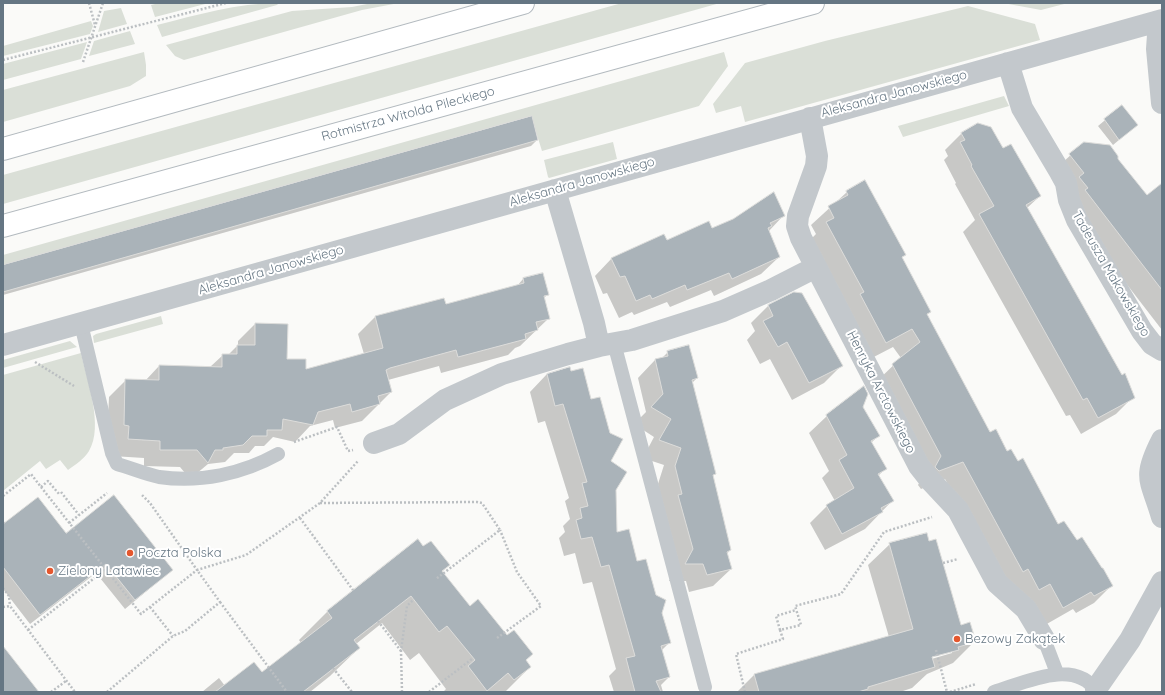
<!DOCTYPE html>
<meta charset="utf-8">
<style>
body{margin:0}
#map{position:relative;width:1165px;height:695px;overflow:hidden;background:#fafaf8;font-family:Quicksand,sans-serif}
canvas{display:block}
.frame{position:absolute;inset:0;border:4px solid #657683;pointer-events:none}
</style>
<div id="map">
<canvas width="1165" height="695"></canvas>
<div class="frame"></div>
</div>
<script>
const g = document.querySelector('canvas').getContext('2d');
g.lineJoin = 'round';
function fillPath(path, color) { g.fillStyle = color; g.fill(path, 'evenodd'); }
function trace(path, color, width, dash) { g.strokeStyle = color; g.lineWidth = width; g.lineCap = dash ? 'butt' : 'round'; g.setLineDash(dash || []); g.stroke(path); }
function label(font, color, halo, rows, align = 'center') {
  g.font = font + ' Quicksand,sans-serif'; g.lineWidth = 4; g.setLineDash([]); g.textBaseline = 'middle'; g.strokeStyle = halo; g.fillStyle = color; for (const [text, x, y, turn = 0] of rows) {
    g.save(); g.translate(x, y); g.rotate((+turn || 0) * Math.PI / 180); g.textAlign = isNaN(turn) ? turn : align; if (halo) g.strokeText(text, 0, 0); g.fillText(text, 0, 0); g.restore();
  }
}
const green = new Path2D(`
 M159 3H209L155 17 151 5Z
 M279 3 277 5 162 37 157 25C197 15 237 3 279 3Z
 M372 3H399L362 10 184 60 175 56 166 45 292 11 352 7Z
 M622 3H720L3 204V175Z
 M1003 3H1068L1041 10Z
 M968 6 1035 24 1040 40 745 122 741 106 716 113 713 104 745 63 825 41Z
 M121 8 127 24 98 32 104 11Z
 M91 21 93 26 90 34 3 56V46Z
 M130 31 135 44 89 56 94 41Z
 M87 42 81 59 3 80V64Z
 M144 52 146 65V76L130 86 3 122V90Z
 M724 52 728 66 699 106 542 151 531 116 3 265V255Z
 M1004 96 1009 106 903 137 898 126Z
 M613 142 617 159 549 178 548 177 544 160Z
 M161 316 163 324 94 343 93 336 96 334Z
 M70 341 77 347 3 368V360Z
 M81 353C87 381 104 426 89 451 84 459 75 465 68 470L60 460 46 469 40 461 3 491V375Z`);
const shadow = new Path2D(`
 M1122 106 1137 125 1113 145 1098 126Z
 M962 133 1002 149 1040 196 1027 208 1133 397 1116 414 1081 434 1070 415 1066 416 963 232 975 220 955 184 956 183 944 160 948 156 945 150Z
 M537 140 531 146 3 295V266Z
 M1084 143 1117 159 1146 196 1162 184V330L1068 208 1052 172Z
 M847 192 904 255 901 258 930 312 926 315 990 433 1007 453 1058 525 1077 541 1112 585 1094 603 1076 613 1073 609 1045 625 1005 589 945 479 921 489 918 485 924 474 875 383 901 358 893 347 868 360 809 241 816 234 811 225Z
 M783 216 768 232 779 257 761 274 714 296 711 290 670 307 667 302 634 315 632 312 619 318 607 293 603 294 595 276 612 258 666 241 712 229Z
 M523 279 548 294 544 298 549 318 520 346 515 348 508 355 441 373 439 366 388 380 391 392 362 421 335 428 333 420 310 426 295 442 273 437 264 446H255L249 453H234L225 462 208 464 190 479 180 467 144 466V458L112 456 107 442 109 397 126 380 145 381 159 366 210 367 223 355H228L238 345V341L255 324 286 360 305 370 364 354 358 334 375 317 445 306 517 286Z
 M794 293 841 366 824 383 792 400 770 359 760 364 747 340 755 331 751 323 768 306Z
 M668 352 697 378 692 383 715 474 712 476 730 550 727 554 731 569 713 586 689 592 686 581H669L676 567 658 484 664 465 643 458 654 437 634 424 646 412 638 378 655 360 661 359Z
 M569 369 610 461 615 490 616 534 636 562 661 613 669 643 661 651 669 677 661 685 663 692H614L609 676 616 669 592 582 583 584 575 553 564 556 559 538 565 532 563 526 570 519 565 501 569 498 545 421 538 423 530 392 547 374Z
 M862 407 878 436 871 443 885 469 878 476 892 501 865 529 825 550 810 523 827 506 835 501 822 478 829 471 809 433 827 416Z
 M3 526 66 534 172 570 125 609 96 573 30 624 3 589Z
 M890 544 975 641 953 663 927 674 912 688 900 692H737L754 675 889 637 868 565ZM952 651V653L928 660 927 658Z
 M423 548 448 565 442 572 470 607 530 667 505 692H443L446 689 419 653 410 660 382 623 356 644 359 648 330 676 310 692H202L219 678 225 686 262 674 301 643 299 640 327 612 385 566Z`);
const building = new Path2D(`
 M1122 105 1138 125 1119 140 1104 119Z
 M532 116 538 140 3 292V265Z
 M978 123 991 127 1003 148 1011 144 1041 196 1026 205 1122 375 1125 373 1135 398 1098 418 1087 398 1083 400 979 214 994 206 971 166 972 165 960 142 965 140 961 133Z
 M1084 142 1110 145 1118 156V159L1147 195 1162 183V290L1085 190 1088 188 1079 177 1084 173 1069 154Z
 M865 180 906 255 902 257 931 312 927 314 990 432 996 429 1007 451 1011 449 1018 461 1023 458 1058 524 1064 521 1077 540 1082 537 1102 568H1103L1113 586 1094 596 1091 592 1063 608 1050 584 1039 590 1028 569 1023 572 963 462 939 471 935 467 941 456 892 364 920 342 912 329 886 343 860 294 864 292 826 222 834 218 828 206 848 195 846 191Z
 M774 192 785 216 770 223 772 226 768 228 780 257 732 279 729 273 687 290 685 285 652 299 650 295 636 301 625 276 620 277 611 258 664 234 667 240 709 221 712 228 733 219Z
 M543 273 549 295 544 296 550 319 536 322 538 330 525 334 526 339 458 357 456 350 390 368 386 370 392 392 378 396 380 404 352 412 350 404 318 412 313 425 283 419 282 430H267V436H252L243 445 223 448V450H215L208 463 197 450H160V441L128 439 129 426 124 425 125 379 159 380V365L222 367V354H237V345H255V323L288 324 287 359H306V369L383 348 375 316 444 298 446 304 524 283 523 278Z
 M794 292 802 293 843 366 809 383 787 342 778 347 763 321 773 316 768 305Z
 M689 345 698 378 692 380 716 474 713 475 731 550 727 552 732 569 707 575 703 564H685L693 549 678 495 682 494 675 466 681 448 659 440 671 419 651 407 663 394 655 359 668 356 667 351Z
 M570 367 571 371 583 368 591 399 600 397 610 433 623 439 611 461 627 472 616 490 617 532 629 529 637 561 646 559 656 595 666 600 662 613 671 643 661 646 670 677 656 681 661 692H635L626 658 635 656 609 565 601 567 592 537 581 539 576 520 582 518 580 508 588 506 582 483 587 482 563 404 555 406 547 374Z
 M864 386 868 394 863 407 880 436 871 441 887 469 878 474 894 501 881 508 883 512 842 534 826 505 854 488 839 460 847 455 826 415Z
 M114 495 173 570 135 600 106 564 40 615 3 567V524L38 497 66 533Z
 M927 533 929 541 936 539 961 625 970 622 976 642 958 647 959 650 932 657 935 667 868 687V689L858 692H759L754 674 913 629 889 543Z
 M418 539 423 546 431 541 450 565 442 571 470 606 478 599 507 635 514 630 533 654 526 660 531 667 514 680 508 673 487 691 468 666 475 660 447 626 439 632 411 596 354 640 360 648 303 692H215L254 662 262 672 332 618 327 611Z
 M3 646 39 692H3Z`);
const path = new Path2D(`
 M89 3 95 25
 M3 60 226 3
 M83 62 103 3
 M35 362 74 386
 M294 442 337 427 348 451 353 450
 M41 487 141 614 197 570 150 503 141 494
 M61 492 79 515
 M3 496 31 474 41 487 48 481 59 494
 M320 503 477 502 482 503 500 530 436 579
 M300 518 353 590
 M3 522 4 524
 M69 523 107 493
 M943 563 958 559
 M3 588 9 596 10 606
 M220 602 287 692
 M3 607 10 606 75 692
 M150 607 173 636
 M378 621 401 651
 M28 630 106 569
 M780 630 776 616 796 610
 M497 638 541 606 517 572 500 530
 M936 650 947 692
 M333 668 352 692
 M862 691V692
 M51 692 66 681
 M107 692 173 636 185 631 220 602 197 570 246 555 320 503 358 461
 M402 692 401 651 407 606 414 599
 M429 692 473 658
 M745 692 736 654 783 639 780 630 801 625 795 606 841 594 884 532 932 517
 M950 692 976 684`);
const service = new Path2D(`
 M81 324 112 453 117 464C131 468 145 474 159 477 200 483 242 474 278 454
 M614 343 705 687
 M1044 639 1057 673
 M994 692C1024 683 1075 657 1097 692`);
const minor = new Path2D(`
 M1159 21 1157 49 1162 103
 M1008 63 1022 108 1060 172 1066 183 1069 200 1077 220 1142 331 1152 344 1162 350
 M810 118 817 156 816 166 798 216 797 226 801 238 919 466 930 480 958 510 997 583 1026 609 1044 639
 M555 190 594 323 599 346
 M3 345 1162 20
 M1162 440C1142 479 1151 479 1162 517
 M374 443 399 434 445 400 502 374 568 354 599 346 632 340 723 311 771 290 816 267
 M1096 689 1130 640 1162 582`);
const secondary = new Path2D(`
 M3 149 523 3
 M3 226 813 3`);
const markers = [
 [130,553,4,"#e4572e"],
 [50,571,4,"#e4572e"],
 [957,639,4,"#e4572e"]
];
const streetNames = [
 ["Aleksandra Janowskiego",894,94,-15],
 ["Rotmistrza Witolda Pileckiego",408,114,-15],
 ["Aleksandra Janowskiego",582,182,-16],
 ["Aleksandra Janowskiego",271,270,-16],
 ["Tadeusza Makowskiego",1111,274,60],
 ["Henryka Arctowskiego",881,392,63]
];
const poiNames = [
 ["Poczta Polska",138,553],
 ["Zielony Latawiec",58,571],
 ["Bezowy Zakątek",965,639]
];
fillPath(green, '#dadfd7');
fillPath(shadow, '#0003');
fillPath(building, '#aab3b9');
trace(building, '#dcdcda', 1);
trace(secondary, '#b3babf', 24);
trace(path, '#bbbfc2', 2.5, [2, 2]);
trace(service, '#c3c8cc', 14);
trace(minor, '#c3c8cc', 22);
trace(secondary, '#fff', 22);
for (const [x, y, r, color] of markers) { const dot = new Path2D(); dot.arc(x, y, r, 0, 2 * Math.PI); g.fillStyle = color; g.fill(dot); trace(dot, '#fff', 1.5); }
label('13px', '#657683', '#fff', streetNames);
label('13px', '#657683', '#fff', poiNames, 'left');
</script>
